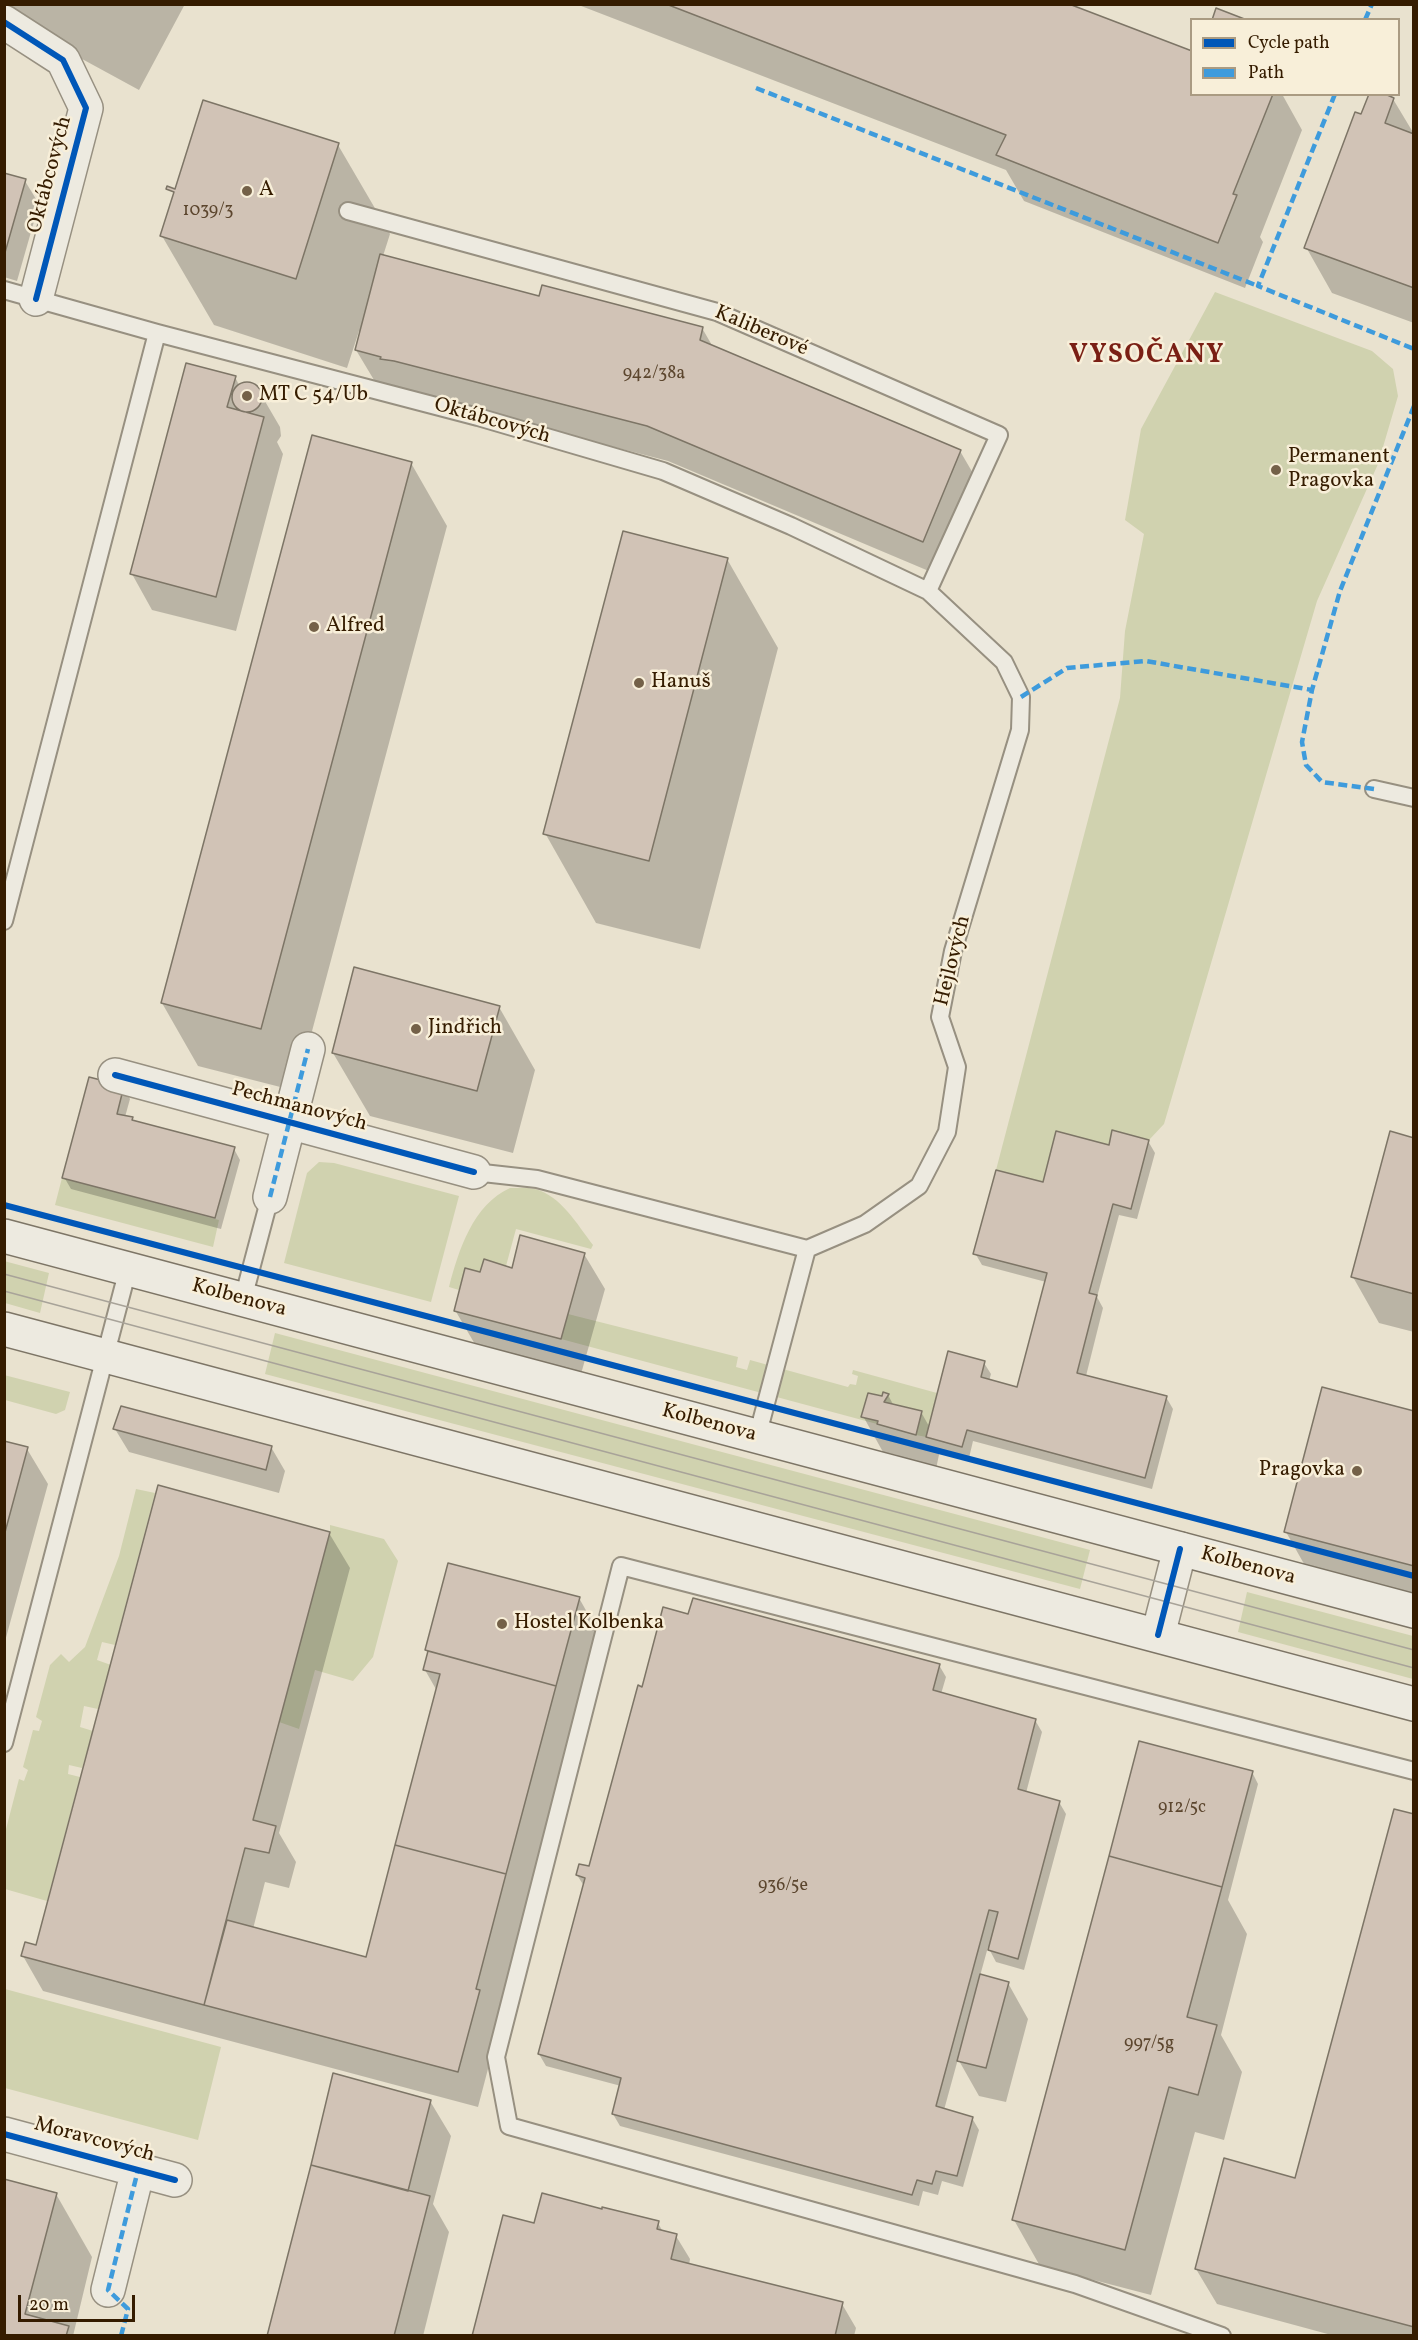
<!DOCTYPE html>
<meta charset="utf-8">
<style>
body{margin:0}
#map{position:relative;width:1418px;height:2340px;overflow:hidden;background:#e9e2cf;font-family:Vollkorn,serif}
canvas{display:block}
.frame{position:absolute;inset:0;border:6px solid #351c00;pointer-events:none}
.legend{position:absolute;left:1190px;top:18px;width:210px;height:78px;box-sizing:border-box;background:#f8efd9;border:2px solid #aa9b82;margin:0;padding:8px 10px;list-style:none;font-size:18px;color:#351c00}
.legend li{display:flex;align-items:center;gap:12px;height:30px}
.legend b{width:30px;border:2px solid #aa9b82}
.scale{position:absolute;left:18px;top:2295px;width:117px;height:27px;box-sizing:border-box;border:3px solid #351c00;border-top:0;padding-left:8px;font-size:18px;line-height:21px;white-space:nowrap;color:#351c00;-webkit-text-stroke:4px #f8efd9;paint-order:stroke}
</style>
<div id="map">
<canvas width="1418" height="2340"></canvas>
<div class="frame"></div>
<ul class="legend">
<li><b style="height:8px;background:#0057b8"></b>Cycle path</li>
<li><b style="height:8px;background:#3e9bdc"></b>Path</li>
</ul>
<div class="scale">20 m</div>
</div>
<script>
const g = document.querySelector('canvas').getContext('2d');
g.lineJoin = 'round';
function fillPath(path, color) { g.fillStyle = color; g.fill(path, 'evenodd'); }
function trace(path, color, width, dash) { g.strokeStyle = color; g.lineWidth = width; g.lineCap = dash ? 'butt' : 'round'; g.setLineDash(dash || []); g.stroke(path); }
function label(font, color, halo, rows, align = 'center') {
  g.font = font + ' Vollkorn,serif'; g.lineWidth = 5; g.setLineDash([]); g.textBaseline = 'middle'; g.strokeStyle = halo; g.fillStyle = color; for (const [text, x, y, turn = 0] of rows) {
    g.save(); g.translate(x, y); g.rotate((+turn || 0) * Math.PI / 180); g.textAlign = isNaN(turn) ? turn : align; if (halo) g.strokeText(text, 0, 0); g.fillText(text, 0, 0); g.restore();
  }
}
const green = new Path2D(`
 M1215 292 1372 351 1393 369 1398 396 1378 464 1317 601 1164 1124 1149 1140 1113 1130 1109 1145 1056 1131 1043 1182 996 1170 1120 698 1125 631 1144 534 1125 520 1141 429Z
 M319 1162 334 1163 459 1196 431 1302 284 1263 307 1173Z
 M62 1178 219 1220 213 1247 55 1205Z
 M510 1188C518 1188 527 1187 535 1189 561 1196 577 1224 593 1245L591 1249 516 1229 506 1266 484 1260 480 1272 465 1268 459 1290 449 1287C459 1249 473 1205 510 1188Z
 M4 1261 49 1273 40 1313 5 1303Z
 M568 1314 738 1357 736 1367 747 1370 750 1360 848 1387 850 1384 856 1385 858 1376 852 1374 853 1370 937 1393 926 1437 916 1435 921 1411 884 1402 888 1394 883 1392 882 1396 868 1393 861 1416 878 1421 877 1424 561 1339Z
 M275 1333 1090 1550 1080 1589 265 1374Z
 M4 1375 70 1392 65 1410 56 1414 5 1400Z
 M136 1489 155 1493 115 1645 102 1642 97 1660 111 1665 98 1709 84 1706 80 1727 93 1731 82 1768 69 1765 68 1774 80 1777 47 1901 5 1889V1833L19 1779 24 1781 28 1770 23 1767 33 1730 39 1731 42 1721 36 1717 50 1665 61 1654 69 1662 85 1647 119 1556Z
 M330 1525 384 1539 398 1561 373 1657 353 1681 315 1670 299 1729 279 1722 330 1532Z
 M1247 1592 1413 1636V1679L1238 1632Z
 M5 1989 221 2047 198 2140 5 2088Z`);
const shadow = new Path2D(`
 M5 4H185L139 90 16 23Z
 M576 4H1065L1192 94H1282L1302 130 1260 237 1263 242 1245 288 1024 201 1006 170Z
 M1393 99 1414 134V323L1332 293 1306 247 1362 116Z
 M338 145 390 234 383 256 540 298 702 328 713 347 960 451 981 487 943 577 668 461 377 385 356 350 361 332 359 331 347 368 214 325 162 236Z
 M4 175 25 181 39 204 17 281 4 277Z
 M235 377 239 385 249 383 259 391 280 427 281 436 277 442 283 454 236 631 152 610 132 574Z
 M411 463 447 526 296 1091 198 1066 162 1003Z
 M727 559 778 648 700 949 596 923 545 833Z
 M499 1007 535 1070 513 1153 370 1116 333 1053Z
 M123 1087 130 1099 125 1117 132 1119 134 1122 234 1149 240 1160 221 1229 71 1189 64 1177Z
 M1414 1139V1332L1379 1323 1353 1277Z
 M1148 1141 1155 1153 1137 1219 1119 1215 1097 1297 1103 1308 1086 1376 1166 1397 1173 1409 1152 1489 973 1441 969 1458 940 1450 936 1469 899 1459 897 1455 883 1452 863 1416 888 1395 894 1406 921 1412 930 1428 984 1363 991 1374 989 1381 1018 1389 1046 1282 982 1265 975 1253 1044 1184 1110 1146Z
 M584 1254 605 1289 581 1374 476 1346 455 1310 481 1274 513 1269Z
 M1414 1412V1604L1312 1578 1286 1532Z
 M115 1429 271 1447 285 1471 279 1493 129 1452Z
 M4 1443 27 1449 48 1484 4 1645Z
 M329 1533 350 1568 279 1833 296 1862 289 1888 265 1882 253 1929 367 1959 437 1691 425 1670 428 1654 426 1650 579 1598 605 1644 574 1729 496 2022 499 2027 478 2107 43 1991 23 1956 37 1947Z
 M689 1616 939 1665 946 1677 941 1694 1035 1720 1042 1732 1026 1793 1059 1802 1066 1814 1024 1970 996 1962 988 1947 980 1976 1008 1983 1028 2019 1006 2102 979 2096 958 2059 944 2110 972 2118 979 2130 963 2187 942 2181 938 2195 923 2191 919 2206 620 2126 613 2114 621 2086 546 2066 539 2054 584 1886 577 1875 590 1868 643 1689Z
 M1252 1772 1258 1784 1228 1900 1247 1934 1221 2035 1242 2072 1224 2140 1195 2132 1151 2295 1040 2266 1014 2220Z
 M1414 1815V2336H1335L1217 2304 1196 2269 1296 2180Z
 M430 2101 451 2136 433 2204 449 2232 423 2336H268Z
 M56 2194 92 2257 73 2336H4Z
 M658 2223 663 2232 676 2236 690 2259 689 2265 842 2304 856 2328 854 2336H473L535 2225Z`);
const building = new Path2D(`
 M666 4H1069L1192 51V94H1273L1233 194 1237 195 1218 243 996 155 1006 135Z
 M1216 8 1247 20H1212Z
 M1369 94H1385L1394 98 1385 123 1414 134V288L1304 248 1355 112 1361 114Z
 M203 100 339 143 296 279 160 236 174 192 166 189 167 186 175 189Z
 M4 173 26 179 4 256Z
 M380 254 539 296 542 285 703 327 700 340 961 450 923 542 647 426 394 361 380 359 381 357 355 350Z
 M186 363 236 376 227 407 264 417 216 597 130 574Z
 M232 397a15 15 0 1 1 30 0a15 15 0 1 1-30 0Z
 M312 435 412 462 261 1029 161 1003Z
 M623 531 728 558 649 861 543 834Z
 M354 967 500 1006 477 1091 332 1053Z
 M89 1077 124 1086 117 1114 133 1117 132 1120 235 1147 215 1218 62 1178Z
 M1112 1130 1149 1140 1131 1209 1113 1204 1089 1293 1097 1295 1077 1373 1167 1396 1145 1478 967 1430 962 1447 926 1437 948 1351 985 1361 981 1377 1017 1387 1047 1273 973 1254 996 1170 1043 1182 1056 1131 1109 1145Z
 M1390 1131 1414 1138V1294L1351 1277Z
 M520 1235 585 1253 561 1339 454 1311 465 1268 480 1272 484 1259 512 1268Z
 M1322 1387 1414 1411V1566L1284 1532Z
 M883 1392 889 1394 884 1402 922 1411 916 1435 877 1424 878 1421 861 1417 868 1393 882 1396Z
 M121 1406 272 1446 266 1470 113 1429Z
 M4 1441 28 1447 4 1536Z
 M158 1485 330 1532 253 1820 276 1826 269 1853 245 1848 204 2005 21 1956 25 1942 36 1945Z
 M448 1563 580 1597 556 1686 425 1650Z
 M693 1598 940 1664 933 1690 1036 1719 1018 1789 1060 1801 1018 1959 988 1950 998 1912 989 1910 936 2106 973 2117 957 2176 936 2171 932 2184 917 2180 912 2195 612 2114 621 2078 538 2054 585 1878 576 1875 579 1864 589 1866 638 1685 642 1687 663 1607 688 1614Z
 M428 1651 556 1686 506 1874 395 1845 440 1674 423 1670Z
 M1139 1741 1253 1771 1222 1887 1109 1856Z
 M1394 1809 1414 1814V2327L1195 2269 1224 2158 1295 2178Z
 M395 1845 506 1874 476 1989 480 1990 458 2072 204 2005 227 1920 366 1957Z
 M1109 1856 1222 1887 1187 2017 1217 2025 1198 2095 1169 2087 1125 2250 1012 2220Z
 M980 1974 1009 1982 986 2068 957 2061Z
 M333 2073 431 2100 408 2191 311 2165Z
 M311 2165 430 2196 394 2336H267Z
 M4 2179 57 2193 25 2314 69 2326 66 2336H4Z
 M542 2193 602 2209V2207L659 2221 657 2229 677 2234 671 2259 843 2302 835 2336H472L503 2215 534 2223Z`);
const service = new Path2D(`
 M348 211 717 312 999 435 928 591
 M4 290 157 333 478 417 663 471 791 526 928 591 1004 662 1021 697 1020 730 953 951 940 1017 957 1067 947 1132 919 1186 865 1224 807 1249 757 1437
 M1374 789 1414 798
 M4 921 157 333
 M474 1172 537 1179 807 1249
 M243 1299 270 1197
 M4 1743 128 1269
 M1222 2336 1075 2284 509 2126 496 2057 621 1566 1414 1771`);
const minor = new Path2D(`
 M4 22 63 60 86 108 36 299
 M115 1075 474 1172
 M270 1197 308 1049
 M1158 1635 1180 1549
 M4 2134 175 2180
 M108 2290 138 2170`);
const secondary = new Path2D(`
 M4 1236 1414 1611
 M4 1329 1414 1704`);
const tram = new Path2D(`
 M4 1274 1414 1650
 M4 1291 1414 1668`);
const quiet = new Path2D(`
 M1365 20 1372 4
 M756 88 1258 286
 M1335 94 1258 286 1414 349
 M1021 697 1067 668 1146 661 1312 690
 M1374 789 1322 782 1306 765 1302 742 1312 690 1340 591 1414 406
 M270 1197 308 1049
 M121 2336 128 2309 108 2290 138 2170`);
const cycleway = new Path2D(`
 M4 22 63 60 86 108 36 299
 M115 1075 474 1172
 M4 1205 1414 1576
 M1158 1635 1180 1549
 M4 2134 175 2180`);
const markers = [
 [247,191,6,"#746148"],
 [247,396,6,"#746148"],
 [1276,470,6,"#746148"],
 [314,627,6,"#746148"],
 [639,683,6,"#746148"],
 [416,1029,6,"#746148"],
 [1357,1471,6,"#746148"],
 [502,1624,6,"#746148"]
];
const numberNames = [
 ["1039/3",208,212],
 ["942/38a",654,375],
 ["912/5c",1182,1809],
 ["936/5e",783,1887],
 ["997/5g",1149,2045]
];
const streetNames = [
 ["Oktábcových",51,175,-75],
 ["Kaliberové",761,332,23],
 ["Oktábcových",492,422,16],
 ["Hejlových",954,961,-76],
 ["Pechmanových",299,1108,15],
 ["Kolbenova",239,1299,15],
 ["Kolbenova",709,1424,15],
 ["Kolbenova",1248,1567,15],
 ["Moravcových",94,2141,15]
];
const poiNames = [
 ["A",259,191],
 ["MT C 54/Ub",259,396],
 ["Permanent",1288,458],
 ["Pragovka",1288,482],
 ["Alfred",326,627],
 ["Hanuš",651,683],
 ["Jindřich",428,1029],
 ["Pragovka",1345,1471,"right"],
 ["Hostel Kolbenka",514,1624]
];
const districtNames = [
 ["VYSOČANY",1147,357]
];
fillPath(green, '#d0d2af');
fillPath(shadow, '#0003');
fillPath(building, '#d1c3b6');
trace(building, '#7d7566', 1.5);
trace(service, '#979081', 20);
trace(minor, '#979081', 36);
trace(secondary, '#7d7566', 36);
trace(service, '#edeae0', 16);
trace(minor, '#edeae0', 33);
trace(secondary, '#edeae0', 33);
trace(tram, '#a8a399', 1.5);
trace(quiet, '#3e9bdc', 4.5, [9, 4.5]);
trace(cycleway, '#0057b8', 6);
for (const [x, y, r, color] of markers) { const dot = new Path2D(); dot.arc(x, y, r, 0, 2 * Math.PI); g.fillStyle = color; g.fill(dot); trace(dot, '#f8efd9', 2); }
label('18px', '#5c462e', null, numberNames);
label('21px', '#351c00', '#f8efd9', streetNames);
label('21px', '#351c00', '#f8efd9', poiNames, 'left');
g.letterSpacing = '1.5px';
label('bold 27px', '#7a1f14', '#f8efd9', districtNames);
g.letterSpacing = '0px';
</script>
